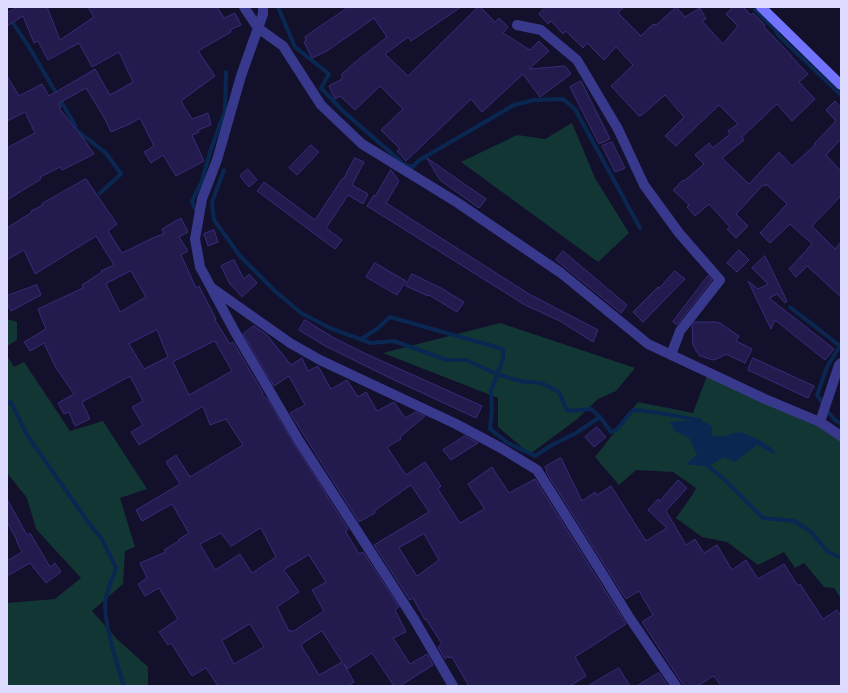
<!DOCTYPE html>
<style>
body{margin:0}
#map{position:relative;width:848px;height:693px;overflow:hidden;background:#13102c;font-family:"Sofia Sans Condensed",sans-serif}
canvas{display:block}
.frame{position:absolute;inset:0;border:8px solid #dddbff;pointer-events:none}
</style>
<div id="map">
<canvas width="848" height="693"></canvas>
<div class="frame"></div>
</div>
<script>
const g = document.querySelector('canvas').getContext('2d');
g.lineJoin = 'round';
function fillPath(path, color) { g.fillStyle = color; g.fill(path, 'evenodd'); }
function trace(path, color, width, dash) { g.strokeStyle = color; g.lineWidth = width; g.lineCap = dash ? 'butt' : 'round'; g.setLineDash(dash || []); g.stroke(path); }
const green = new Path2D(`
 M572 123 595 178 629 233 598 262 461 162 517 135 545 139Z
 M7 319 17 322V340L7 346Z
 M500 323 635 368 616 391 598 399 576 420 530 454 498 427V398L383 353Z
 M7 356 14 367 24 362 70 431 103 421 147 489 120 498 135 547 125 551 123 584 92 611 117 639 148 667V686H7V603L55 599 81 578 36 529 27 498 7 473Z
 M708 373 841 436V599L834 588 824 587 804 563 795 568 784 552 758 565 727 542 702 537 676 518 693 494 696 488 673 472 636 470 619 485 595 457 638 402 693 413Z`);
const water = new Path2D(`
 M700 420 712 426V436H724L740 432 758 439 774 450 775 455 757 445 735 462 723 457C709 469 703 466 686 464L697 455 689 438 675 431 669 422Z`);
const stream = new Path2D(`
 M278 7 295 47 329 74 321 88 344 112 405 165 413 167 418 161 514 105 534 100 563 99 575 109 640 228
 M755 10 774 28 779 36 841 95
 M7 14 29 47 75 125V129L106 153 121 174 100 193
 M224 170 212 202 214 220 240 256 275 291 301 313 330 328 371 343 394 341 447 360H466L497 374 520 381 541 383 559 392 567 411 591 409 600 417 611 432 616 430 633 410C656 411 678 417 700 420
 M195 209 192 201 202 181 210 152 225 111 226 72
 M790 307 840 346 841 344
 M361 339 377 329 390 317 503 349V359L491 391 492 411 490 429 508 443 535 456 552 445 576 433 600 417
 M822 402 817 395 827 367 840 346
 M7 403 11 402 27 435 88 522 102 539 116 568C112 579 106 592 105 604 105 626 117 665 124 686
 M828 412 835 420 841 424
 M704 463 724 479 763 518 794 521 810 531 828 552 841 558`);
const building = new Path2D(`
 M19 7H47L60 40 94 17 88 7H217L224 18 235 13 241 25 230 30 231 32 198 51 215 76 181 101 192 119 208 113 211 125 198 130 199 132 192 135 204 161 176 176 163 155 151 163 144 152 154 146 140 118 132 123 111 132 105 119 86 88 59 103 61 107 59 108 83 138 94 154 62 170 60 167 40 177 41 179 7 200V148L35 133 25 112 7 121V76L19 96 42 84 49 96 95 69 110 95 133 82 119 52 92 67 79 43 48 60 38 41 34 43 23 16 7 26V13Z
 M349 7H461L411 41 408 37 385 54 408 76 478 7H480L495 22 499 18 508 27 503 33 530 50 539 41 549 51 529 69 565 66 571 74 540 97 523 74 482 112 471 99 406 161 397 151 400 149 381 130 403 109 380 86 355 110 340 96 335 99 329 86 342 79V74L354 63 387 37 374 18 327 51 312 58 304 42 306 40 305 37Z
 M546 7H624L618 13 641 36 653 24 656 25 676 7 685 17 700 8 706 19 702 21 723 44 738 26 726 14 733 7H743L751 15 753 13 765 25 764 27 791 55V56L808 74 799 82 815 99 792 121 777 104 742 137 744 140 722 158 749 184 779 152 792 166 815 145 814 144 836 121 826 110 835 101 841 108V139L826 155 841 171V196L812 226 835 249 841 242V297L807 266 796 277 789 269 812 244 790 224 770 243 760 233 787 204 766 184 765 186 763 185 736 214 748 226 736 238 727 229 730 227 709 204 695 216 687 207 689 205 673 190 683 180 684 181 704 164 695 155 709 143 713 148 730 134 728 131 738 124 719 105 676 146 665 136 684 117 665 95 642 115 639 116 611 86 633 65 616 47 604 60 587 43 583 48 566 31 563 34 551 21 548 24 539 14Z
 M581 81 610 139 599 144 570 87Z
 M612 142 625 168 615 172 602 146Z
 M311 145 319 152 297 175 289 168Z
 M355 158 364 162 352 185 368 194 363 204 348 195 326 228 342 240 335 249 257 191 264 182 315 220 342 179H343Z
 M427 158 486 199 479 208 440 180Z
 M248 169 257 180 249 187 240 176Z
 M391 170 399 181 386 203 529 294 598 330 593 342 560 321 525 305 367 206 374 195 375 196Z
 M86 179 117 224 108 231 122 253 155 237 164 234 162 229 181 218 188 232 179 237 188 251 181 255 196 288 199 286 216 319 215 320 230 344 233 342 263 393 262 394 268 400 294 444 348 529 346 531V532L359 554 363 552 399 607 395 610 406 632 393 638 410 664 427 654 433 665 400 686H394L372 653 347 669 344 664 354 682 347 686H218L206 668 192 676 171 643 168 645 159 632 178 619 159 588 145 596 138 584 147 578 140 563 166 552 164 550 179 541 178 540 189 533 172 504 142 521 136 510 180 484 166 462 176 455 190 477 243 445 226 419 210 425 203 406 139 445 131 432 143 425 132 407 143 401 130 376 82 402 90 419 75 426 69 412 64 414 58 403 74 394 56 368 44 343 30 351 24 342 46 329 38 309 83 288 82 285 102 272 101 271 114 265 96 236 35 274 24 250 7 260V228L32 212 31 211 43 205 42 204ZM131 271 146 297 120 312 106 284ZM157 330 168 357 144 369 129 344ZM215 341 232 371 189 395 173 362ZM261 528 276 557 252 573 240 554 215 570 200 544 221 533 231 546ZM309 555 326 582 312 590 324 611 292 632 291 630 289 631 277 607 299 592 284 570ZM250 624 264 647 234 664 222 641ZM322 631 342 662 319 675 301 645Z
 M214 230 218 242 208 246 204 234Z
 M739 250 749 260 737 272 727 263Z
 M563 251 627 305 621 313 556 260Z
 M765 256 787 301 785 303 777 294 769 298 834 349 825 360 775 320 771 329 748 281 758 289 768 284 752 268Z
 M234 260 244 279 249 274 257 283 242 297 230 284 221 266Z
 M375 263 406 281 397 295 366 277Z
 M675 271 685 279 643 322 633 312 658 287 659 288Z
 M412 274 441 288 464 302 457 312 429 295 428 296 406 286Z
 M708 276 712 280 677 325 673 322Z
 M37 285 41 295 11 311 7 304V296Z
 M305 320 334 338 362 352 482 406 476 418 390 378 325 346 299 330Z
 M695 322H715L720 323 739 336 736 341 752 349 745 363 726 354 719 358 713 360 700 356 696 351 693 345 692 326Z
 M254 326 267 335 291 365 302 358 308 371 318 366 331 389 347 380 358 397 366 392 377 411 394 402 405 418 416 412 425 416 400 437 401 439 387 447 406 475 425 462 441 486 438 489 460 523 484 509V508L468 484 492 467 509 493 535 479 626 624 575 657 586 676 570 686H469L452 657 449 658 448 656 445 659 438 647 442 644 426 619 425 620 413 598 410 600 374 545 429 512 411 485 374 511 375 513 359 522 290 413 305 405 289 376 274 386 243 334ZM424 534 439 560 417 576 399 548Z
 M753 358 814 386 808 398 748 370Z
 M597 427 606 437 594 447 585 437Z
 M465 436 478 443 451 460 443 450Z
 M561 458 582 501 595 492 597 495 611 486 646 541 667 528 648 510 658 499 660 501 678 480 687 488 666 511 686 545 695 539 704 553 717 545 732 570 746 560 758 579 784 564 798 586 800 584 823 619 837 610 841 616V686H721L715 677H714L713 676 698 686H684L642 622 653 615 639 591 626 599 546 472 547 471 545 467Z
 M7 499 27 535 30 533 50 567 55 563 61 572 46 583 30 563 7 576V561L22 552 16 540H17L7 522Z
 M619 668 630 686H588Z
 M659 673 667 685 666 686H637Z`);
const street = new Path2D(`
 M244 7 258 28 283 46 321 105 362 144 458 203 561 273 648 344 765 399 820 422 841 436
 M263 7V14L241 76 217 160 202 199 195 239 200 267 235 332 299 441 414 619 453 686
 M517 25 541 30 577 60 618 129 644 185 679 233 720 280 680 331 671 355
 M212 288 290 343 320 360 456 424 501 448 537 470 605 578 629 617 676 686
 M820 422 839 365 841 363`);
const secondary = new Path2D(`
 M761 7 841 85`);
fillPath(green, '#123634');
fillPath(water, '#0a2751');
trace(stream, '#0a2751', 4);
fillPath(building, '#231b4e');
trace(building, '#382c7b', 1);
trace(street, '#38398d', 10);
trace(secondary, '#7274ff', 10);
</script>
